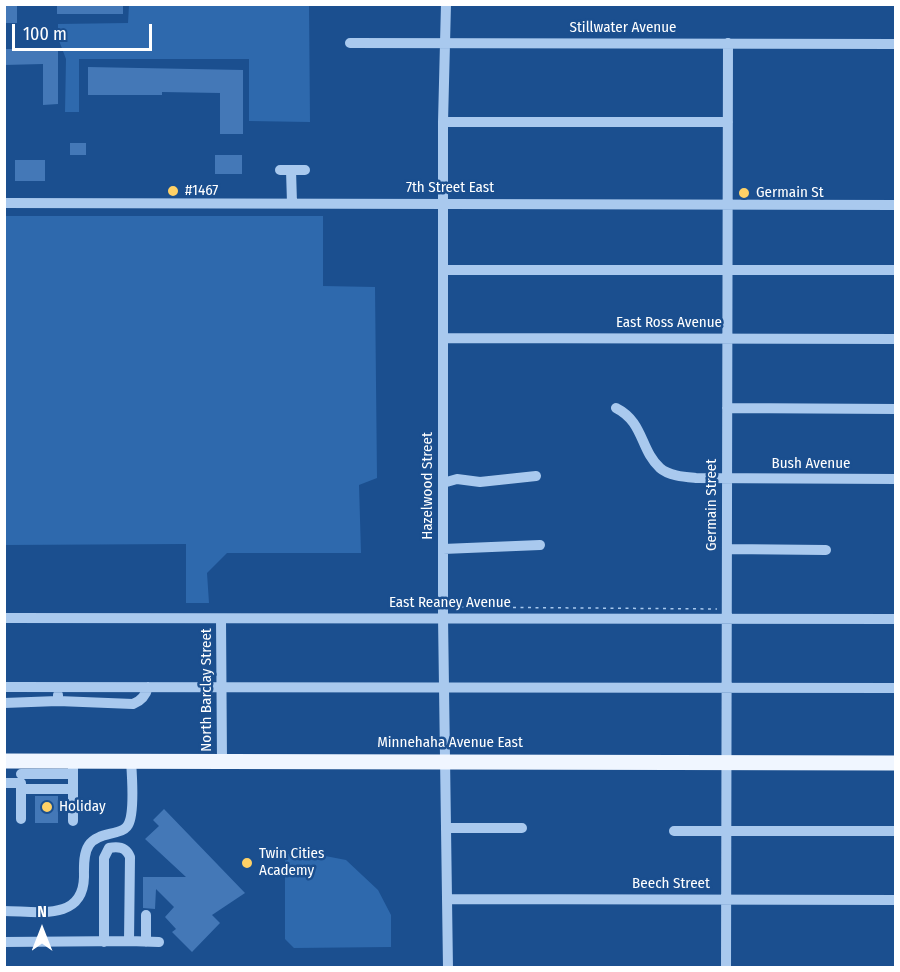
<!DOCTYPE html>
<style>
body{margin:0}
#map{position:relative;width:900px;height:972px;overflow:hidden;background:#1b4f8f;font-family:"Fira Sans Condensed",sans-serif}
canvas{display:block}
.frame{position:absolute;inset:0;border:6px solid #fff;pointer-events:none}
.north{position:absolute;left:12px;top:900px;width:60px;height:60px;-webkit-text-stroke:4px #1b4f8f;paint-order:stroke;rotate:0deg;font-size:16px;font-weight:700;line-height:24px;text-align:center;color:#fff}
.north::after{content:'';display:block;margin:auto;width:21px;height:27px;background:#fff;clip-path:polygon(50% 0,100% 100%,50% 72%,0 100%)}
.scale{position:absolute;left:12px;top:24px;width:140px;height:27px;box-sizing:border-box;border:3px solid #fff;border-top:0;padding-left:8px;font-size:18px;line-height:21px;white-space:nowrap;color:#fff;-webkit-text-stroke:4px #1b4f8f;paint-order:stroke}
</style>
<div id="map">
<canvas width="900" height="972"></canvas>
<div class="frame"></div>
<div class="north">N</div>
<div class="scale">100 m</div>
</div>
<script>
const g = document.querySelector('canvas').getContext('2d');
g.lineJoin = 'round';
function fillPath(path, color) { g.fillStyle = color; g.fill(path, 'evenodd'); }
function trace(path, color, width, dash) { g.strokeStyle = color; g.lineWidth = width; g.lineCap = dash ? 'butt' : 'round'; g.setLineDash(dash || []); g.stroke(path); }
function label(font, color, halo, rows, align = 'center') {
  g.font = font + ' "Fira Sans Condensed",sans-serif'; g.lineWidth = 5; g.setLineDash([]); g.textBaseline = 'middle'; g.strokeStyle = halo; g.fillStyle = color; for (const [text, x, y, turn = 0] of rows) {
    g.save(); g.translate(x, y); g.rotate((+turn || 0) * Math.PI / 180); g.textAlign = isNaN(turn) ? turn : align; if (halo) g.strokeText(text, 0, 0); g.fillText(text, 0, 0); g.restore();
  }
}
const green = new Path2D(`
 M129 5H309L310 122 249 121V59H79V112H65L66 59 58 38V24L128 23Z
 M5 216H323V286L375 287 377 478 359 485 361 553H227L207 573 209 603H186V544L5 545Z
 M285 854H315L346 860 378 890 391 915V947L294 948 285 939Z`);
const building = new Path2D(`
 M4 4H17V23H4Z
 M57 4H123V14H57Z
 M4 49H58V104L43 105V64L4 65Z
 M88 67 243 70V134H220V93L162 92V95H88Z
 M70 143H86V155H70Z
 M215 155H242V174H215Z
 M15 160H45V181H15Z
 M35 796H58V823H35Z
 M164 809 245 893 212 915 220 923 192 952 172 932 176 929 165 917 174 907 156 889 155 909 143 908V877H186L145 839 159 826 153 820Z`);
const path = new Path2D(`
 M453 607 717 609`);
const minor = new Path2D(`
 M446 4 443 122V617L448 968
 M350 43 896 44
 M443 122H728
 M280 170H305
 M291 170 292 203
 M4 203 896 205
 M444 270H896
 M443 338 896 339
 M616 408C644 422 640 450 660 468 669 476 685 477 696 478L896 479
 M727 408 896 409
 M443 483 457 479 480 482 536 476
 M443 549 540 545
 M727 549 826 550
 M4 618 896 619
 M221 619 222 761
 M4 687 896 688
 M58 701 133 704C141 701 146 695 148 687
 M4 703 58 701V695
 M21 774H73
 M4 783H21V819
 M21 789H73
 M73 821V760
 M446 828H522
 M674 831H896
 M447 899 896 900
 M4 911C36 911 83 922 84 877 84 867 83 854 89 845 95 836 107 835 117 832 121 831 126 829 128 825 135 814 132 775 131 761
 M129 941 159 942
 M4 942 129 941 130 857C126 847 118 846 109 848L104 858V942
 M146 942V915
 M726 968 728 43`);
const major = new Path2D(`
 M4 761 896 763`);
const markers = [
 [173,191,6,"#ffd166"],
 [744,193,6,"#ffd166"],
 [47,807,6,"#ffd166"],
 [247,863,6,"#ffd166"]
];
const streetNames = [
 ["Stillwater Avenue",623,28],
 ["7th Street East",450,188],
 ["East Ross Avenue",669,323],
 ["Bush Avenue",811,464],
 ["Hazelwood Street",428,486,-90],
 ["Germain Street",712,505,-90],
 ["East Reaney Avenue",450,603],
 ["North Barclay Street",207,690,-90],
 ["Minnehaha Avenue East",450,743],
 ["Beech Street",671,884]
];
const poiNames = [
 ["#1467",185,191],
 ["Germain St",756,193],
 ["Holiday",59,807],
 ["Twin Cities",259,854],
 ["Academy",259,871]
];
fillPath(green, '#2e69ad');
fillPath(building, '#4478b7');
trace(path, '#a9c9ee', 1.5, [3, 4.5]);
trace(minor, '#a9c9ee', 10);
trace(major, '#f0f6ff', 15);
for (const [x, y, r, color] of markers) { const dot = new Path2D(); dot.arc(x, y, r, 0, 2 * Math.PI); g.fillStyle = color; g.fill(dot); trace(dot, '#1b4f8f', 2); }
label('15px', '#fff', '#1b4f8f', streetNames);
label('15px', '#fff', '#1b4f8f', poiNames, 'left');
</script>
